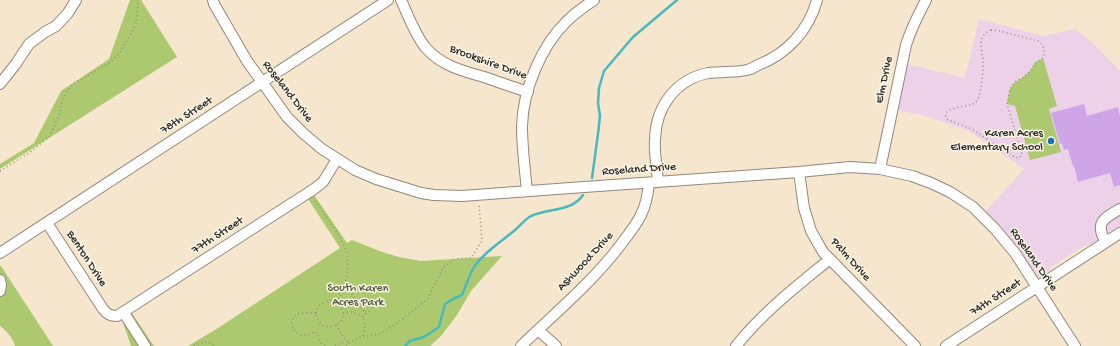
<!DOCTYPE html>
<style>
body{margin:0}
canvas{display:block;background:#f6e6cd}
</style>
<canvas width="1120" height="346"></canvas>
<script>
const g = document.querySelector('canvas').getContext('2d');
g.lineJoin = 'round';
function fillPath(path, color) { g.fillStyle = color; g.fill(path, 'evenodd'); }
function trace(path, color, width, dash) { g.strokeStyle = color; g.lineWidth = width; g.lineCap = dash ? 'butt' : 'round'; g.setLineDash(dash || []); g.stroke(path); }
function label(font, color, halo, rows, align = 'center') {
  g.font = font + ' "Gochi Hand",sans-serif'; g.lineWidth = 3; g.setLineDash([]); g.textBaseline = 'middle'; g.strokeStyle = halo; g.fillStyle = color; for (const [text, x, y, turn = 0] of rows) {
    g.save(); g.translate(x, y); g.rotate((+turn || 0) * Math.PI / 180); g.textAlign = isNaN(turn) ? turn : align; if (halo) g.strokeText(text, 0, 0); g.fillText(text, 0, 0); g.restore();
  }
}
const built = new Path2D(`
 M979 19 1043 36 1075 29 1096 46 1120 71V227L1095 243 1084 246 1051 267 1047 274 1042 277 1039 278 1035 275 1010 238 995 220 985 212 1024 169 969 131 926 116 897 110 906 64 965 78Z`);
const green = new Path2D(`
 M130 0H141L177 57 0 169V164L34 143 61 91 109 59Z
 M1043 58 1057 106 1049 109 1061 152 1030 160 1015 106 1007 104 1010 89 1014 83 1025 76 1031 70 1035 63Z
 M314 195 347 243 352 240 382 252 399 257 421 261 502 256 471 291 457 315 441 336 430 346H188L215 330 340 248 308 199Z
 M0 266H1L53 346H15C13 338 6 330 0 326Z
 M132 313 154 346H131L122 320Z`);
const stream = new Path2D(`
 M592 178 598 134 600 116 598 103 599 88 604 71 633 37 677 0
 M405 346 410 341 424 337 439 327 445 304 453 299 462 295C466 286 469 276 474 267 484 252 501 242 515 230 520 226 525 219 531 216 548 208 572 212 583 195`);
const building = new Path2D(`
 M1084 104 1087 116 1118 107 1120 116V185L1114 187 1110 173 1078 182 1074 166H1073L1068 149 1064 150 1062 143 1060 144 1051 113Z`);
const path = new Path2D(`
 M991 30H996L1038 41C1045 46 1045 51 1043 58L1035 63 1031 70 1025 76 1016 81 1010 89 1007 104 1022 154 1019 158 1014 157 972 129 948 120C937 107 967 107 973 104 976 102 978 100 979 97 982 85 983 72 983 60 982 53 980 44 982 38 984 34 987 32 991 30Z
 M0 171 29 153 50 136 59 115 62 102 67 91 72 85 112 61 120 52 132 32 136 24 137 15 138 0
 M315 201C325 215 339 233 345 248 351 266 346 287 337 302 339 305 343 310 343 313 344 328 318 334 316 313 310 313 302 312 296 315 288 321 293 334 302 335 307 336 311 333 315 332L318 334 321 343 327 346
 M345 284 366 314 372 310
 M316 313C318 303 328 299 337 302
 M343 313 352 312 364 317 365 329 363 336
 M336 325 346 341 351 342
 M194 346C202 342 208 340 215 346
 M335 346 346 341
 M346 346 351 342 363 336H368L379 334 396 324 417 308 428 298 443 268 448 264 455 259 471 258 482 241 479 203`);
const minor = new Path2D(`
 M213 0 214 4 247 61 287 117 304 134 322 149 355 170 376 179 421 193 434 195 462 196 570 188 799 172 850 167 880 169 912 176 931 183 950 192 973 207 995 229 1015 253 1075 346
 M401 0C408 15 414 33 425 47 440 65 462 71 484 77 498 82 513 87 528 92
 M0 84 15 65 29 44 45 32 56 26 68 13 76 0
 M880 169 906 45C911 29 918 15 926 0
 M799 172 804 208 811 231 823 252 915 346
 M658 182C657 168 654 153 655 139 656 107 675 80 708 73 721 71 734 73 747 70 751 69 755 67 758 65 787 54 809 30 817 0
 M527 191C525 170 522 148 522 126 523 90 541 46 567 21 575 13 585 6 594 0
 M47 223 103 309C107 314 110 316 117 316L314 189 323 182 337 159
 M1106 242C1094 223 1104 218 1120 209
 M0 253 388 0
 M0 280 1 285 0 291
 M124 313 145 346
 M538 330 556 346
 M521 346C555 313 593 282 622 243 629 234 636 225 641 215 646 205 648 194 649 183
 M736 346C763 312 797 286 830 259
 M946 346 1120 233`);
const markers = [
 [1051,141,4,"#1f6fb2"]
];
const streetNames = [
 ["Brookshire Drive",488,63,20],
 ["Elm Drive",885,80,-78],
 ["Roseland Drive",287,92,52],
 ["78th Street",187,116,-33],
 ["Roseland Drive",639,170,-4],
 ["77th Street",218,236,-33],
 ["Benton Drive",86,259,57],
 ["Palm Drive",850,260,48],
 ["Roseland Drive",1033,260,55],
 ["Ashwood Drive",586,262,-47],
 ["74th Street",996,298,-33]
];
const poiNames = [
 ["Karen Acres",1043,134],
 ["Elementary School",1043,148]
];
const parkNames = [
 ["South Karen",358,289],
 ["Acres Park",358,303]
];
fillPath(built, '#ecd1e9');
fillPath(green, '#adc96f');
trace(stream, '#49b8bf', 2.5);
fillPath(building, '#cea5e7');
trace(minor, '#90887c', 12);
trace(path, '#90887c', 1.5, [1, 3]);
trace(minor, '#fff', 10);
for (const [x, y, r, color] of markers) { const dot = new Path2D(); dot.arc(x, y, r, 0, 2 * Math.PI); g.fillStyle = color; g.fill(dot); trace(dot, '#fcf5e5', 1.5); }
label('12px', '#2b2b2b', '#fcf5e5', streetNames);
label('12px', '#2b2b2b', '#fcf5e5', poiNames, 'right');
label('12px', '#525a3f', '#fcf5e5', parkNames);
</script>
